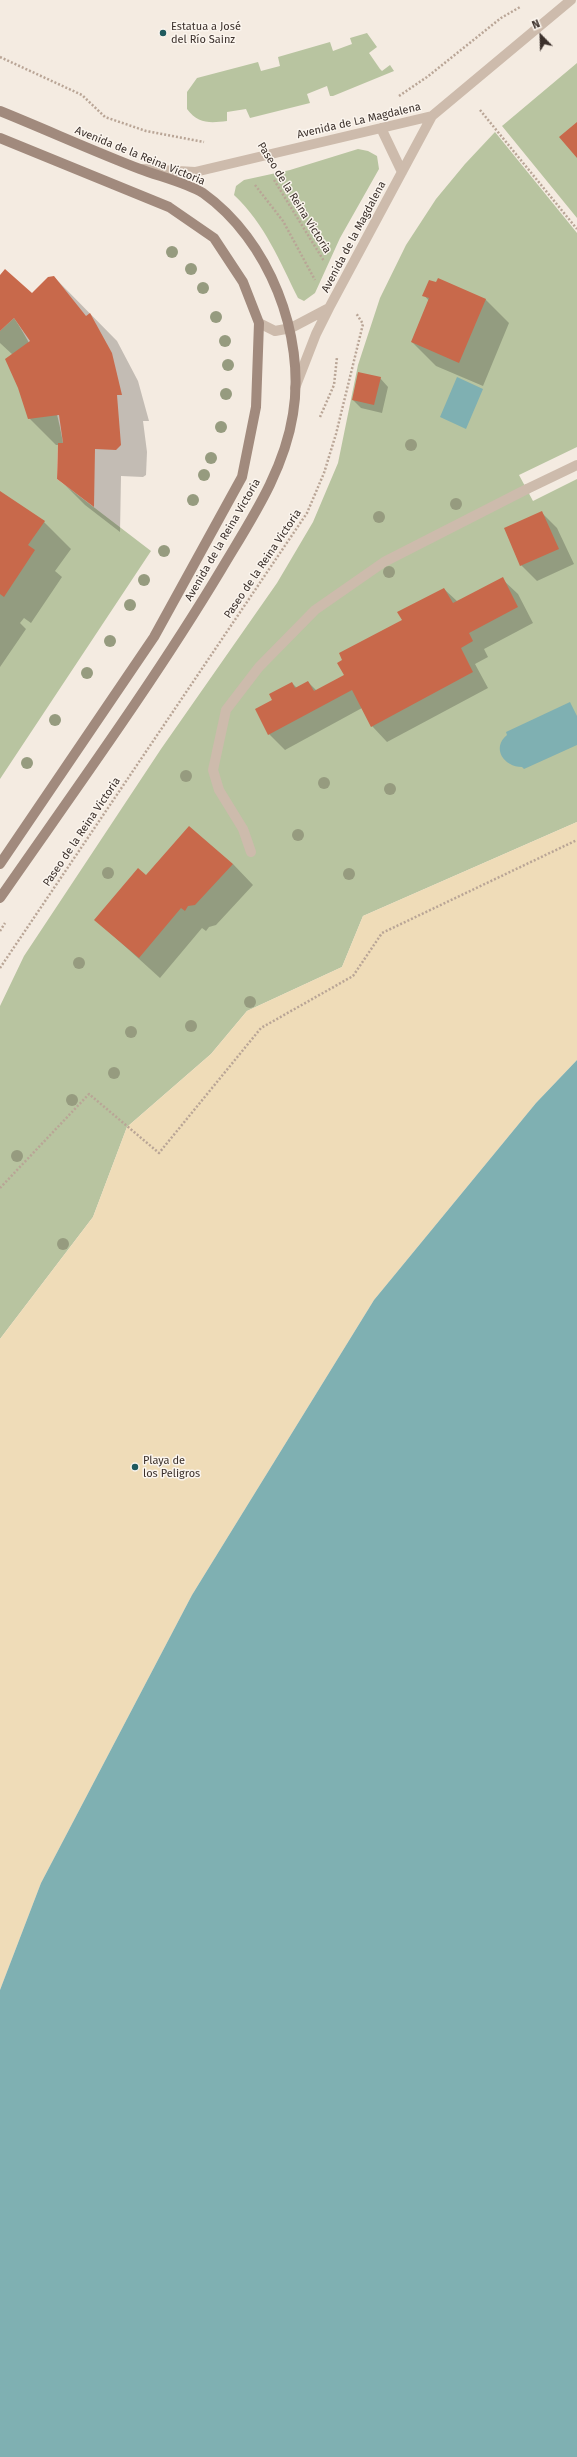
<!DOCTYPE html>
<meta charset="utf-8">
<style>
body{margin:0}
#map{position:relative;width:577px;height:2457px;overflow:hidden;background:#f4ebe1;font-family:"Fira Sans",sans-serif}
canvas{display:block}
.north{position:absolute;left:521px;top:16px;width:40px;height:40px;-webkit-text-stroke:3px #fbf5ee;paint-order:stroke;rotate:337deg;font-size:11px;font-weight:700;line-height:16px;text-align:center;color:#3b302b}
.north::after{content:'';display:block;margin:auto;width:14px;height:18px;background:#3b302b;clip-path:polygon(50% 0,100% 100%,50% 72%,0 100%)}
</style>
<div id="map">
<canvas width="577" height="2457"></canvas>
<div class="north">N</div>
</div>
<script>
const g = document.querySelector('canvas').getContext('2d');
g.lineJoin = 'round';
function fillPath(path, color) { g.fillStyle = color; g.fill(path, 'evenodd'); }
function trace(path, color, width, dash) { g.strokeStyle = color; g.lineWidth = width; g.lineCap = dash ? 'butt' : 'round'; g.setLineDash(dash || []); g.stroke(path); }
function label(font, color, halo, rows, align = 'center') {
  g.font = font + ' "Fira Sans",sans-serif'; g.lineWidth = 3; g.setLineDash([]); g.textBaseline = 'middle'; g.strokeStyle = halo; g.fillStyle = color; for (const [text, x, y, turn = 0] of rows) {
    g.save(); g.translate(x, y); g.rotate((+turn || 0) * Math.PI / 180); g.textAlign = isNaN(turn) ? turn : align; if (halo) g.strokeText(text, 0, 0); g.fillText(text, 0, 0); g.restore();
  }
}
const green = new Path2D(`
 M367 33 377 47 369 53 380 69 382 71 390 65 394 71 333 96H330L327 86 307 94 310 103 250 118 246 109 227 112V121C210 123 198 124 187 109V92L197 78 258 62 261 71 280 66 278 57 330 42 333 51 352 44 350 38Z
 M577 63V218L502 126Z
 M495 132 577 233V447L519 475 533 501 577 479V822L363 916 342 967 247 1011 211 1054 127 1127 93 1217 0 1339V1006L24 956 161 749 277 583 313 522 338 463 358 365 380 298 406 245 436 199 465 164Z
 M358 149 368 151 377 156 379 169 340 238 315 293 304 301 298 298C280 262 265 224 234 195L236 186 244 180 290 170Z
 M14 318C39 355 56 399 63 443L58 444 57 479 151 551 0 779V331Z`);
const sand = new Path2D(`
 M577 822V1060L536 1103 374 1300 192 1595 41 1883 0 1990V1339L93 1217 127 1127 211 1054 247 1011 342 967 363 916Z`);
const water = new Path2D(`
 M457 377 483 389 466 429 440 417Z
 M570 702 577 716V745L524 769 522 767C504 767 491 748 507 735L506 732Z
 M577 1060V2457H0V1990L41 1883 192 1595 374 1300 536 1103Z`);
const shadow = new Path2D(`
 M0 277 32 294 54 277 117 341 138 381 149 421H143L147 452 146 475 143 477 121 476 120 532 85 505 58 478 59 445H56L29 418 13 355 0 343Z
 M424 295 485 299 509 323 483 386 436 366 412 342 429 301Z
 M380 378 388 387 382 413 361 408 353 400Z
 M0 492 44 522 71 549 55 571 62 577 31 623 24 618 20 623 26 629 0 667Z
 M541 512 557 528 574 564 537 581 521 565Z
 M502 579 518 594 533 623 484 649 488 657 475 664 488 688 387 742 372 726 362 708 285 750 269 734 273 700 292 683 297 688 308 682 317 691 345 675 403 621 444 589 458 602Z
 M233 864 253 885 216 925 209 927 206 931 202 928 160 978 96 920 146 877Z`);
const building = new Path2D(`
 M577 122V158L559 137Z
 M5 269 32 293 48 277 54 276 86 316 90 313 112 353 122 395H117L121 445 116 450 95 449 94 507 57 479 58 443H63L59 415 28 419 18 388 5 359 30 341 14 318 0 331V275Z
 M438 278 486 299 459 363 411 342 429 298 422 296 429 280 436 282Z
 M358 372 381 377 374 405 352 400Z
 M0 491 45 521 28 545 35 550 4 597 0 594Z
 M542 511 559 549 520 566 504 528Z
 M503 577 518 607 469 633 473 641 461 648 473 672 371 727 352 690 268 735 255 709 272 700 269 694 292 682 295 688 308 681 314 691 344 675 337 663 342 660 339 653 402 620 397 612 444 588 453 603Z
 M189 826 233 864 195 905 188 906 185 911 181 908 139 958 94 920 138 868 146 875Z`);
const path = new Path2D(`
 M0 57 82 95 105 117 146 131 204 142
 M399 96 427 77 501 18 520 7
 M480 110 577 229
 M274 180 324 261
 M255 185 283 221 315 280
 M320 417 334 385 337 357
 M0 931 5 923
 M0 968 307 513 324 473 336 434 363 324 356 313
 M0 1188 89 1094 159 1153 261 1028 353 976 382 933 577 840`);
const service = new Path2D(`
 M251 852 243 829 219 790 213 770 226 710 259 667 315 610 384 562 527 489`);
const minor = new Path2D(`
 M381 128 402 172
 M143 169 195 172 432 116 571 0
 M259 323 275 331 291 328 329 308 432 116
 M295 388 316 334 329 308
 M527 489 577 465`);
const secondary = new Path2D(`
 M0 111C47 130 93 151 140 169 158 176 187 183 203 193 269 240 306 335 293 414 284 472 250 521 221 570 153 683 75 790 0 898
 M0 138 169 207 214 238 243 282 259 323 256 407 242 477 154 637 0 864`);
const trees = [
 [172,252],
 [191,269],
 [203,288],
 [216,317],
 [225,341],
 [228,365],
 [226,394],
 [221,427],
 [411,445],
 [211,458],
 [204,475],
 [193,500],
 [456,504],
 [379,517],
 [164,551],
 [389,572],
 [144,580],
 [130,605],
 [110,641],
 [87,673],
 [55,720],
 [27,763],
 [186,776],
 [324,783],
 [390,789],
 [298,835],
 [108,873],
 [349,874],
 [79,963],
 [250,1002],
 [191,1026],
 [131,1032],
 [114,1073],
 [72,1100],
 [17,1156],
 [63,1244]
];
const markers = [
 [163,33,4,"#1f5a5e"],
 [135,1467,4,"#1f5a5e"]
];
const poiNames = [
 ["Estatua a José",171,27],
 ["del Río Sainz",171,40],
 ["Playa de",143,1461],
 ["los Peligros",143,1474]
];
const streetNames = [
 ["Avenida de La Magdalena",359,121,-13],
 ["Avenida de la Reina Victoria",140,156,22],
 ["Paseo de la Reina Victoria",294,198,58],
 ["Avenida de la Magdalena",354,237,-62],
 ["Avenida de la Reina Victoria",223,540,-60],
 ["Paseo de la Reina Victoria",263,564,-56],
 ["Paseo de la Reina Victoria",82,832,-56]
];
fillPath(green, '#b8c4a0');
fillPath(sand, '#efdcb8');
fillPath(water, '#7fb0b2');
fillPath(shadow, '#0003');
fillPath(building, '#c8694b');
trace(path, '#b9a596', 2.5, [2, 2]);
trace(service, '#cdbbac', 10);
trace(minor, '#cdbbac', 10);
trace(secondary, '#a18a7d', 10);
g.fillStyle = '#969b7f';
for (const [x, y] of trees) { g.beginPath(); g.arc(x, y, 6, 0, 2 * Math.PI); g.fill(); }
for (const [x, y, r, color] of markers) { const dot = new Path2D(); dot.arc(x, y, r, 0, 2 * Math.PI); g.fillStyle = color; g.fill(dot); trace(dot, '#fbf5ee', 1.5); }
label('11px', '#3b302b', '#fbf5ee', poiNames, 'left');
label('11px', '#3b302b', '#fbf5ee', streetNames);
</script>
